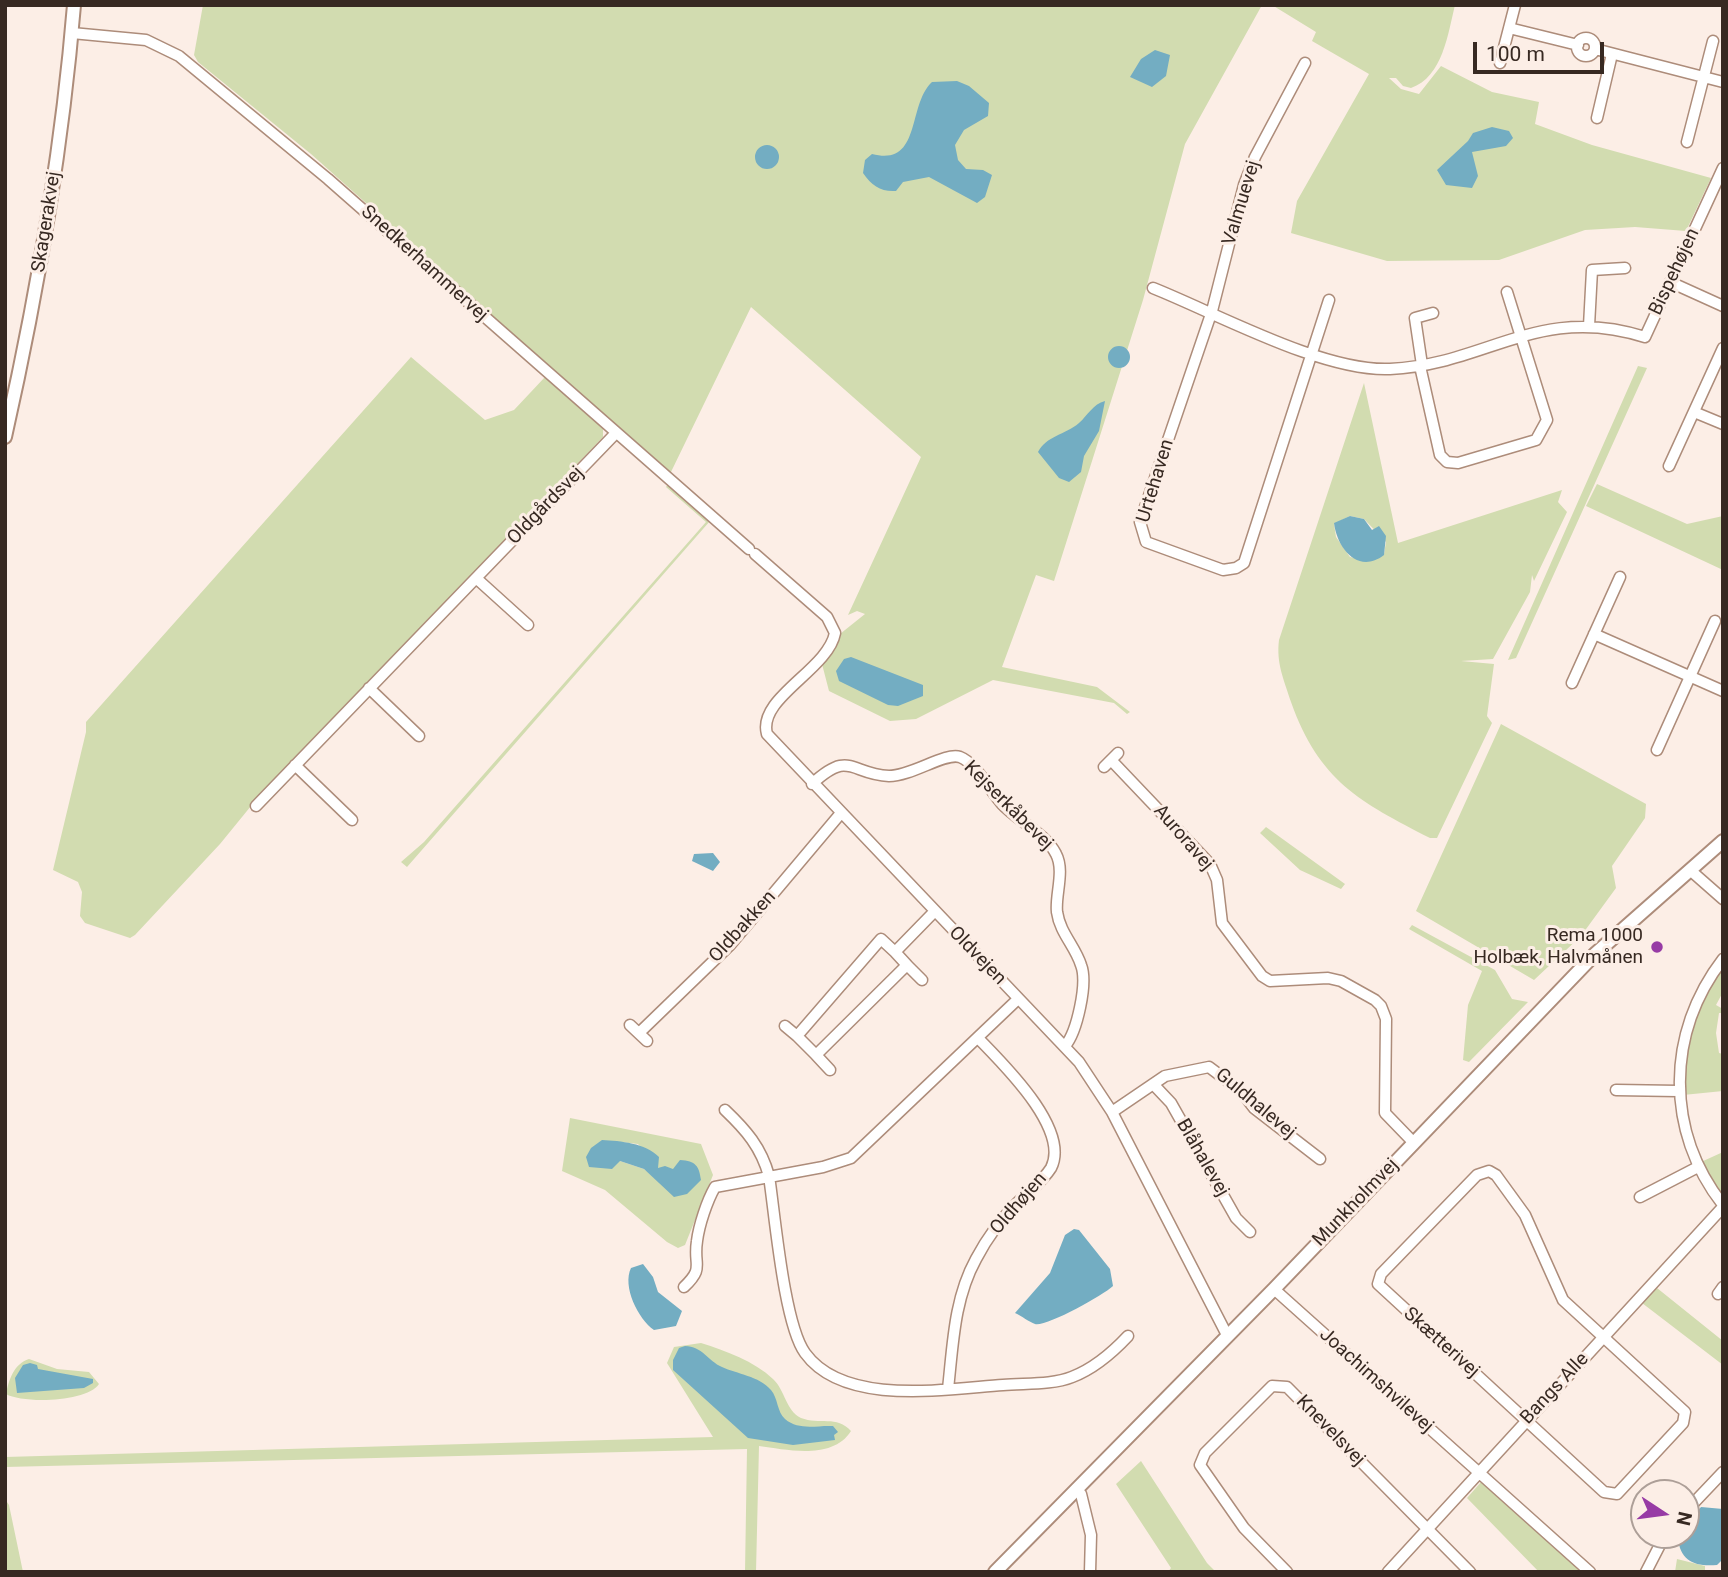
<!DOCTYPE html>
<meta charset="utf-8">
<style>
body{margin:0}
#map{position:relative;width:1728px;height:1577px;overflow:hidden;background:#fceee6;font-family:Roboto,sans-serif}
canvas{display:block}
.frame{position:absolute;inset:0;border:7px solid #372922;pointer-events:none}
.north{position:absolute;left:1630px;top:1479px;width:70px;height:70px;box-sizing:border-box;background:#fceee6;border:2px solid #ad9f98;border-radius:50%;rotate:103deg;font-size:19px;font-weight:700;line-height:28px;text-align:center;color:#372922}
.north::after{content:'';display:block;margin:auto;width:24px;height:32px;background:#973ba5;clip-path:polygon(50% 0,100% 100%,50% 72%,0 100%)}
.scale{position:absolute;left:1473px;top:42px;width:131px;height:32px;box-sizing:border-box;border:4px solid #372922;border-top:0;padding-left:9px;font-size:21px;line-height:24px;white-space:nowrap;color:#372922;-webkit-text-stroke:5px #fceee6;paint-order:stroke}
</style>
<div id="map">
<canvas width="1728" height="1577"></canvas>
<div class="frame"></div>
<div class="north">N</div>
<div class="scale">100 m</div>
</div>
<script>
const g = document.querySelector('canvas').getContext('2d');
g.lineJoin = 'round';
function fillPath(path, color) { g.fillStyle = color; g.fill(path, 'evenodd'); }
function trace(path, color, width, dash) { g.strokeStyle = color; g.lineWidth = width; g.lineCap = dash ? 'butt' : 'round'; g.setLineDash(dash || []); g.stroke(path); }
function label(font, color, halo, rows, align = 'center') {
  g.font = font + ' Roboto,sans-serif'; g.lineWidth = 6; g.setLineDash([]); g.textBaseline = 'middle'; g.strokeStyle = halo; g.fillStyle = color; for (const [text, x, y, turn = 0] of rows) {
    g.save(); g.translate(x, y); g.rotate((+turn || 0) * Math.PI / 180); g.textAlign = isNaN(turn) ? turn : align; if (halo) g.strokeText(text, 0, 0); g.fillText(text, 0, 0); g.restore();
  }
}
const green = new Path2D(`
 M203 5H1262L1185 144 1143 300 1054 581 1036 575 1002 667 1097 687 1130 712 1127 714 1114 703 993 680 916 719 890 721 829 691 822 664 835 649 840 634 865 614 857 611 848 615 921 457 751 307 670 474 311 154 198 62 194 55Z
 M1272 5H1455C1448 33 1443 77 1411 88L1403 86 1396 78H1389L1401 89 1419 94 1441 66 1492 92 1539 102 1535 124 1592 145 1711 178 1686 231 1635 227 1585 230 1499 260 1387 261 1291 233 1297 201 1369 74 1312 41 1316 32Z
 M411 357 485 420 514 410 545 377 603 428V437L251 806 220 844 135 935 130 938 85 923 80 916 82 892 78 882 53 870 86 732V722Z
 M1638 366 1647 368 1516 658 1508 660Z
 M1364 383 1398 543 1562 490 1558 502 1567 512 1534 581 1532 575 1530 592 1493 659 1461 661 1494 664 1487 716 1492 723 1437 838H1430C1360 802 1319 781 1291 702 1284 680 1276 663 1279 640ZM1350 516 1364 519 1386 542 1384 554C1373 563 1363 560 1350 557L1336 537 1334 524Z
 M668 484 710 521 407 867 401 862 424 842 706 522 666 487Z
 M1597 484 1687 524 1723 516V570L1586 506Z
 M1501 724 1646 804 1645 818 1612 866 1616 888 1581 936 1534 980 1416 911Z
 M1266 827 1345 884 1341 889 1300 870 1260 833Z
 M1412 925 1495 970 1512 999 1528 1002 1469 1062 1463 1060 1468 1005 1482 971 1409 929Z
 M1723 967V992L1716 1005 1723 1009V1013H1719L1716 1033 1719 1053 1723 1054V1091L1683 1095C1685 1047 1695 1007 1723 967Z
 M570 1118 701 1144 713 1175 685 1245 678 1248 667 1242 605 1190 562 1171ZM612 1141 638 1144 658 1168 673 1169 665 1185 644 1169 620 1161Z
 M1723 1152V1197L1701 1162Z
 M1657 1288 1723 1341V1365L1642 1303Z
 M701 1343C726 1351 754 1361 773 1379 785 1390 786 1411 801 1418 819 1425 837 1415 851 1431 833 1460 788 1450 759 1446L756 1572H745L747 1449 5 1467V1457L713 1437 667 1363 674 1347Z
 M29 1359 57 1369 89 1372 99 1384C88 1402 23 1404 6 1394 9 1379 14 1364 29 1359Z
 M1141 1461 1207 1563 1216 1572H1168L1171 1568 1116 1484Z
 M1482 1481 1583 1572H1539L1467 1498Z
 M5 1499 9 1505 23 1572H5Z
 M1677 1559 1705 1566V1572H1675Z`);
const water = new Path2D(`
 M1155 50 1170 55 1166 76 1152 87 1130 77 1141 59Z
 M957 81 969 86 989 103 988 116 964 130 955 145 958 160 966 169 983 170 992 175 985 197 977 203 929 177 903 182 896 191C881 192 872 186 863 173L865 160 872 154C922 167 907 105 932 82Z
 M1492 127 1509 131 1513 138 1506 146 1472 152 1478 176 1472 188 1446 185 1437 170 1468 141 1473 133Z
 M755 157a12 12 0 1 1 24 0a12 12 0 1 1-24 0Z
 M1108 357a11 11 0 1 1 22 0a11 11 0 1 1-22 0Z
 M1105 401 1099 431 1084 456 1081 472 1069 482 1059 478 1038 452C1046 436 1065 435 1079 423 1088 415 1093 404 1105 401Z
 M1350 516 1364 519 1372 530 1379 526 1386 536 1384 555C1358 575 1337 548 1334 523Z
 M851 657 923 685V696L898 706 888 705 839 681 836 671 844 659Z
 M713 853 720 862 713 871 692 861 694 854Z
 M602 1140C621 1141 645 1143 659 1157L658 1168 665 1166 673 1169 680 1160C696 1161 699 1166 701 1180L687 1194 674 1197 644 1169 620 1161 612 1169 589 1167 586 1157 591 1148Z
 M1074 1229 1079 1230 1110 1269 1113 1286C1102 1296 1046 1327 1035 1324 1029 1322 1022 1316 1015 1313L1050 1273 1065 1235Z
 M643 1264 653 1277 658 1292 682 1311 676 1326 654 1330C638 1319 622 1286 631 1268Z
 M685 1346C702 1346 708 1361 722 1367 737 1374 759 1376 771 1390 778 1398 777 1412 785 1419 799 1431 817 1425 833 1426L838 1432 834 1435 835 1440 793 1445 748 1438 673 1370V1360L679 1348Z
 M30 1363 37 1365 38 1369 93 1379V1383L84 1388 17 1393 15 1378 23 1365Z
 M1701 1507 1723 1509V1559L1717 1565C1695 1567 1680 1561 1678 1538L1686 1535V1525Z`);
const minor = new Path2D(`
 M1509 28 1578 45
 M72 33 146 40 179 56 328 179 749 549
 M1577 47a9 9 0 1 1 18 0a9 9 0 1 1-18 0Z
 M1595 49 1723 82
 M1305 63 1255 157 1244 185 1212 311 1140 522 1146 542 1223 570 1236 568 1244 563 1329 300
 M1500 63 1515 5
 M1597 118 1612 54
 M1687 142 1713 41
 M1670 282 1723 306
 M1153 288C1218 314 1323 372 1390 369 1486 365 1539 303 1645 337L1723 168
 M1589 326 1592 270 1625 268
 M1422 365 1415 318 1433 313
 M1420 366 1440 455 1447 462 1458 463 1536 440 1547 420 1507 292
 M1694 412 1723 424
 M1669 466 1723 348
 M755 554 827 617 835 633C828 670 757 698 767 734L1079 1062 1112 1112 1227 1335
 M476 578 528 625
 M1594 634 1723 691
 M1572 683 1620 577
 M369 688 419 736
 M1657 750 1715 621
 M1111 760 1210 864 1217 880 1222 923 1262 976 1270 981 1328 978 1341 981 1375 1000 1381 1006 1386 1019 1385 1113 1414 1143
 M295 765 352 820
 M1104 767 1118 753
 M812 784C850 749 850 774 889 776 912 776 945 752 960 757 976 763 990 791 1002 804 1018 821 1046 834 1056 854 1065 871 1055 895 1057 912 1060 933 1075 946 1081 965 1088 983 1077 1032 1065 1046
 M256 806 615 434
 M1690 870 1723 899
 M895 952 907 965 816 1055 797 1036 881 939 895 952 934 912
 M1723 959C1666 1033 1665 1131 1723 1205
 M907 965 922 980
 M630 1025 647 1041
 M785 1026 797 1036
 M639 1033 730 945 841 813
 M816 1055 830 1070
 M1153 1084 1171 1103 1236 1218 1250 1232
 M1616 1090 1678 1091
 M725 1110C746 1130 761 1147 769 1176 775 1216 784 1324 805 1353 844 1407 946 1389 1003 1385 1025 1383 1052 1385 1072 1377 1093 1369 1113 1352 1128 1336
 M1112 1112 1165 1076 1209 1067 1241 1091 1254 1108 1320 1159
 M1489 1171 1496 1175 1525 1215 1563 1300 1685 1412 1683 1423 1617 1494 1604 1492 1378 1284 1381 1274 1477 1175Z
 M1640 1197 1698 1167
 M684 1287C705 1267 693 1266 697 1241 699 1225 707 1201 715 1187L823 1167 851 1158 1018 999
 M1274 1289 1590 1572
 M1718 1294 1723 1287
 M948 1389C953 1344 954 1299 976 1259 987 1238 1001 1219 1017 1203 1028 1192 1043 1181 1051 1168 1071 1129 1002 1063 978 1038
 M1076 1489 1081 1494 1091 1535 1090 1572
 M1686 1511 1723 1472
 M1287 1572 1244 1528 1200 1465 1205 1453 1272 1386 1287 1387 1470 1572
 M1388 1572 1723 1207
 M1646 1572 1665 1535`);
const tertiary = new Path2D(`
 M5 437C37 295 62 151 74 5
 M995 1572 1274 1289 1595 954 1723 841`);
const markers = [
 [1657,947,7,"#973ba5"]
];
const streetNames = [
 ["Valmuevej",1242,203,-73],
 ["Skagerakvej",47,222,-81],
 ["Snedkerhammervej",424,264,42],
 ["Bispehøjen",1675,272,-65],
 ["Urtehaven",1156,481,-73],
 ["Oldgårdsvej",546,506,-46],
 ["Kejserkåbevej",1008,806,45],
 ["Auroravej",1183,838,49],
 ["Oldbakken",743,927,-48],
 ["Oldvejen",977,956,46],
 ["Guldhalevej",1255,1104,40],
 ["Blåhalevej",1202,1158,60],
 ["Munkholmvej",1356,1203,-46],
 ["Oldhøjen",1019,1204,-49],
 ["Skætterivej",1441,1343,42],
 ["Joachimshvilevej",1376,1381,42],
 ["Bangs Alle",1555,1389,-47],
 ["Knevelsvej",1330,1431,46]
];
const poiNames = [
 ["Rema 1000",1643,936],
 ["Holbæk, Halvmånen",1643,958]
];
fillPath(green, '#d2dcb0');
fillPath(water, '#73adc2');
trace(minor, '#ad8c7a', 13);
trace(tertiary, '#ad8c7a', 16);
trace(minor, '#fff', 10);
trace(tertiary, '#fff', 12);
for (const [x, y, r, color] of markers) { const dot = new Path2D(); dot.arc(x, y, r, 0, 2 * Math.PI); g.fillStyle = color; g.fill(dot); trace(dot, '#fceee6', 2.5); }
label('19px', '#372922', '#fceee6', streetNames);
label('19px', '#372922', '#fceee6', poiNames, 'right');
</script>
